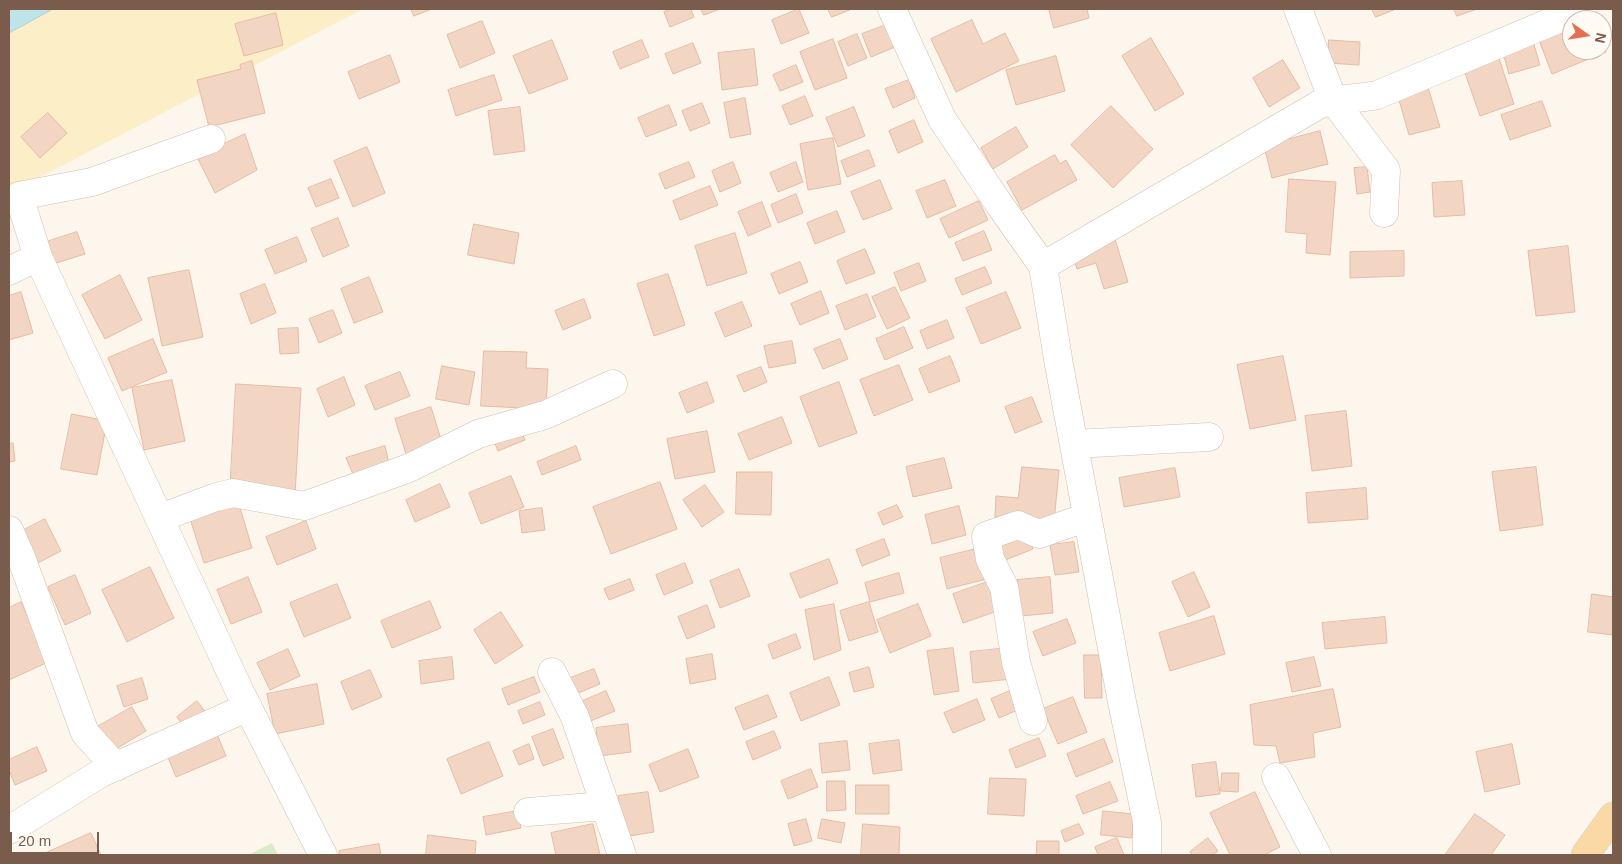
<!DOCTYPE html>
<style>
body{margin:0}
#map{position:relative;width:1622px;height:864px;overflow:hidden;background:#fdf6ec;font-family:Helvetica,sans-serif}
canvas{display:block}
.frame{position:absolute;inset:0;border:10px solid #7a5c4d;pointer-events:none}
.north{position:absolute;left:1562px;top:10px;width:50px;height:50px;box-sizing:border-box;background:#fffaf3;border:1px solid #cabbb1;border-radius:50%;rotate:103deg;font-size:14px;font-weight:700;line-height:20px;text-align:center;color:#7a5c4d}
.north::after{content:'';display:block;margin:auto;width:18px;height:22px;background:#e76f51;clip-path:polygon(50% 0,100% 100%,50% 72%,0 100%)}
.scale{position:absolute;left:10px;top:832px;width:89px;height:22px;box-sizing:border-box;border:2px solid #7a5c4d;border-top:0;padding-left:6px;font-size:15px;line-height:18px;white-space:nowrap;color:#7a5c4d;-webkit-text-stroke:4px #fffaf3;paint-order:stroke}
</style>
<div id="map">
<canvas width="1622" height="864"></canvas>
<div class="frame"></div>
<div class="north">N</div>
<div class="scale">20 m</div>
</div>
<script>
const g = document.querySelector('canvas').getContext('2d');
g.lineJoin = 'round';
function fillPath(path, color) { g.fillStyle = color; g.fill(path, 'evenodd'); }
function trace(path, color, width, dash) { g.strokeStyle = color; g.lineWidth = width; g.lineCap = dash ? 'butt' : 'round'; g.setLineDash(dash || []); g.stroke(path); }
const green = new Path2D(`
 M272 843 278 855H248Z`);
const sand = new Path2D(`
 M53 9H363L21 187 9 185V33Z`);
const water = new Path2D(`
 M9 9H53L9 33Z`);
const building = new Path2D(`
 M411 9H432L414 16Z
 M671 9H691L694 17 670 27 664 12Z
 M701 9H720L704 15Z
 M799 9 809 33 781 44 772 20Z
 M828 9H852L832 17Z
 M1049 9H1087L1089 18 1054 28Z
 M1372 9H1396L1376 17Z
 M1454 9H1477L1457 16Z
 M276 13 283 45 244 56 235 24Z
 M972 20 983 44 1005 33 1019 61 956 92 931 39Z
 M482 21 495 53 460 68 447 35Z
 M886 25 895 47 871 57 862 34Z
 M1572 27V50H1602V41L1606 52 1552 74 1539 40Z
 M857 34 867 58 848 66 838 42Z
 M1151 38 1184 94 1155 111 1122 56Z
 M1532 38 1540 65 1509 74 1501 46Z
 M833 39 847 78 815 90 800 52Z
 M552 40 568 79 529 94 513 56Z
 M642 40 649 57 620 69 613 52Z
 M1329 40 1360 42 1359 65 1328 63Z
 M693 43 701 63 673 74 665 54Z
 M754 49 758 85 722 90 718 53Z
 M390 55 400 82 359 99 348 72Z
 M1056 56 1065 91 1016 105 1006 70Z
 M1499 58 1514 104 1480 116 1464 70Z
 M1283 60 1300 88 1269 107 1253 78Z
 M252 61 265 113 209 127 197 80 241 69 240 65Z
 M796 65 803 82 780 91 773 75Z
 M494 75 502 100 456 116 448 90Z
 M909 80 915 98 893 108 885 89Z
 M1427 84 1440 127 1409 135 1397 93Z
 M805 96 813 116 790 125 782 106Z
 M745 98 751 134 730 138 724 103Z
 M1542 101 1551 126 1510 140 1501 115Z
 M702 103 710 123 690 131 682 111Z
 M669 105 677 125 646 137 638 118Z
 M1111 106 1153 149 1113 188 1071 145Z
 M520 107 525 151 494 155 488 111Z
 M854 107 865 136 838 147 826 118Z
 M48 113 67 133 40 158 21 137Z
 M914 120 923 142 898 153 889 131Z
 M1016 127 1028 147 993 169 981 148Z
 M1320 131 1328 164 1272 178 1264 146Z
 M245 134 257 170 215 193 197 157Z
 M833 138 841 184 808 190 800 144Z
 M367 147 385 193 353 207 334 161Z
 M869 150 875 166 847 177 841 161Z
 M1055 155 1060 164 1066 160 1077 180 1022 210 1007 182Z
 M689 162 695 177 665 189 659 174Z
 M733 162 741 183 720 192 712 171Z
 M796 162 803 182 778 192 770 173Z
 M1367 167 1370 192 1357 194 1354 168Z
 M331 179 339 198 316 207 308 188Z
 M1289 179 1336 182 1330 255 1306 253 1307 234 1286 232Z
 M880 180 892 209 863 220 851 192Z
 M945 180 956 206 927 218 916 191Z
 M1462 181 1465 215 1434 217 1432 183Z
 M710 186 718 205 680 220 673 201Z
 M796 194 803 213 778 223 771 205Z
 M979 201 988 220 949 238 940 219Z
 M762 202 771 226 748 236 738 212Z
 M837 211 845 232 815 244 807 223Z
 M338 218 349 246 323 257 311 229Z
 M474 224 519 233 514 264 468 255Z
 M984 231 992 250 963 261 955 243Z
 M77 232 85 254 53 264 46 242Z
 M735 233 747 273 707 286 695 246Z
 M297 237 307 261 275 274 265 250Z
 M1115 239 1128 282 1104 289 1096 263 1077 269 1072 253Z
 M1568 246 1575 312 1536 316 1528 251Z
 M865 249 875 273 846 284 837 261Z
 M1404 251V276L1350 278V252Z
 M800 262 808 282 779 294 771 274Z
 M919 263 926 281 901 291 894 273Z
 M985 267 992 283 962 295 955 279Z
 M189 270 203 337 162 346 148 278Z
 M668 274 685 325 654 336 637 284Z
 M120 275 142 320 105 339 82 295Z
 M369 277 383 312 354 323 341 289Z
 M265 284 276 313 251 324 240 294Z
 M895 287 910 318 887 329 872 297Z
 M821 291 829 313 800 325 791 304Z
 M21 292 33 333 9 340V296Z
 M1006 292 1021 328 981 344 966 308Z
 M867 294 876 317 845 330 836 306Z
 M584 299 591 318 563 330 555 311Z
 M742 302 752 326 725 337 715 313Z
 M333 310 342 333 319 343 309 319Z
 M947 320 954 338 927 349 920 331Z
 M904 327 913 348 885 360 876 339Z
 M298 328 299 353 280 354 278 329Z
 M153 339 167 372 122 391 108 358Z
 M840 339 848 359 823 369 814 349Z
 M792 341 796 363 769 368 764 346Z
 M484 351 527 352 526 368 548 369 546 409 481 406Z
 M950 356 960 381 929 393 919 369Z
 M1283 356 1296 420 1250 429 1237 365Z
 M899 365 913 400 874 416 860 380Z
 M442 366 475 372 469 405 436 399Z
 M761 367 767 382 744 392 737 376Z
 M400 372 410 396 375 410 365 386Z
 M344 377 355 405 328 417 317 389Z
 M172 380 185 441 144 450 132 388Z
 M707 382 714 402 687 413 679 393Z
 M839 382 857 433 819 447 800 397Z
 M236 384 301 388 295 496 230 492Z
 M1032 397 1042 422 1015 433 1005 407Z
 M431 407 443 446 407 457 395 419Z
 M1346 411 1352 466 1312 471 1305 416Z
 M72 414 107 421 97 475 61 469Z
 M782 417 792 443 749 460 738 434Z
 M518 423 525 440 498 451 491 434Z
 M707 431 715 472 675 479 667 439Z
 M13 443 15 461 9 462V444Z
 M385 446 391 472 356 481 346 458Z
 M576 446 581 460 542 475 537 462Z
 M944 458 952 488 913 497 906 467Z
 M1022 467 1059 470 1054 522 995 517 996 496 1018 498Z
 M1536 467 1543 525 1500 531 1492 472Z
 M1175 468 1180 497 1124 507 1119 478Z
 M737 472H772L771 515 736 514Z
 M511 476 524 507 481 524 469 493Z
 M660 482 677 529 611 554 593 507Z
 M440 484 450 507 415 522 406 500Z
 M705 485 724 512 702 527 683 500Z
 M1366 488 1368 519 1308 523 1306 493Z
 M236 494 252 548 204 563 187 509Z
 M897 505 903 517 883 525 878 513Z
 M959 506 966 535 932 544 925 515Z
 M542 508 545 530 522 533 519 511Z
 M45 519 61 551 34 565 18 533Z
 M306 521 316 549 277 565 266 537Z
 M1025 530 1033 549 1003 561 996 542Z
 M884 539 890 555 862 566 856 550Z
 M1074 542 1079 572 1055 575 1050 545Z
 M980 548 987 579 947 589 940 558Z
 M829 559 838 583 800 598 790 574Z
 M685 563 693 583 664 595 656 575Z
 M150 567 174 618 127 642 102 590Z
 M739 569 750 596 720 608 710 581Z
 M1194 572 1210 607 1188 617 1172 582Z
 M899 573 904 593 870 602 865 583Z
 M75 575 91 613 65 625 48 587Z
 M248 577 262 612 231 624 217 590Z
 M1050 577 1053 613 1020 616 1017 580Z
 M630 579 634 590 609 600 604 589Z
 M996 579 1006 608 963 623 953 594Z
 M337 584 351 618 304 637 290 603Z
 M1592 594 1613 597V635L1588 632Z
 M430 601 441 628 392 648 381 621Z
 M21 602 48 662 9 680V608Z
 M869 602 878 632 849 641 840 611Z
 M834 604 841 650 814 660 805 610Z
 M918 604 931 636 890 653 877 620Z
 M707 605 715 627 687 639 678 617Z
 M501 612 523 646 495 664 474 630Z
 M1214 616 1225 654 1170 671 1159 633Z
 M1385 617 1387 643 1325 649 1322 623Z
 M1067 619 1076 643 1043 656 1033 632Z
 M796 634 801 648 773 659 768 645Z
 M953 648 959 691 934 695 927 651Z
 M1008 648 1011 679 973 683 970 652Z
 M288 649 300 676 270 690 257 663Z
 M712 654 716 679 690 684 686 659Z
 M1084 655H1101L1102 698H1085Z
 M452 657 454 679 421 684 419 661Z
 M1314 657 1321 686 1292 692 1286 663Z
 M869 667 874 687 854 692 849 673Z
 M594 669 600 684 571 696 565 680Z
 M370 670 382 697 352 710 341 682Z
 M534 677 540 692 508 705 502 689Z
 M829 677 840 705 801 721 790 693Z
 M142 678 148 699 124 707 117 686Z
 M317 684 324 724 275 734 267 694Z
 M1333 689 1341 727 1313 733 1315 757 1280 763 1276 746 1254 745 1250 705Z
 M1012 690 1020 709 999 718 991 699Z
 M606 691 615 711 588 722 580 702Z
 M768 695 777 717 744 730 735 708Z
 M1073 697 1087 732 1058 744 1043 709Z
 M977 699 985 720 953 733 944 713Z
 M197 701 208 715 187 731 177 717Z
 M540 702 545 715 523 724 518 711Z
 M132 707 146 731 111 752 97 727Z
 M628 724 631 752 599 756 596 728Z
 M215 729 226 756 176 777 165 750Z
 M553 729 564 758 543 766 532 737Z
 M774 731 781 748 753 760 746 742Z
 M1039 738 1046 756 1016 768 1009 750Z
 M1104 739 1113 762 1076 777 1067 754Z
 M899 740 902 770 873 774 869 744Z
 M847 741 850 770 822 773 819 744Z
 M489 742 503 776 461 794 447 759Z
 M529 744 534 759 519 765 513 751Z
 M1512 744 1520 784 1485 792 1476 752Z
 M37 747 47 771 15 785 9 770V760Z
 M688 749 699 777 660 792 649 765Z
 M1216 762 1220 794 1196 797 1192 765Z
 M811 769 818 787 788 799 781 781Z
 M1222 773H1239L1238 792 1221 791Z
 M990 778 1026 779 1024 816 988 814Z
 M827 781H845L846 810 827 811Z
 M1110 782 1118 801 1083 814 1076 796Z
 M856 785H889V814H856Z
 M648 792 654 832 623 837 618 796Z
 M1255 792 1280 847 1264 855H1230L1210 813Z
 M518 811 521 828 486 835 483 817Z
 M1103 811 1134 814 1132 838 1101 835Z
 M1475 814 1505 835 1491 855H1445Z
 M806 819 812 841 794 846 788 824Z
 M822 819 845 823 841 843 818 838Z
 M593 824 600 855H556L551 833Z
 M863 824 900 827 899 855H861Z
 M1079 824 1084 834 1065 842 1061 831Z
 M91 833 101 855H41Z
 M428 835 476 841 475 855H426Z
 M1117 838 1124 855H1098L1095 847Z
 M1208 838 1218 851 1212 855H1193L1190 852Z
 M1037 841H1059V855H1037Z
 M379 844 381 855H339V851Z`);
const minor = new Path2D(`
 M892 9 942 119 999 204 1043 266 1059 365 1122 702 1147 822V855
 M1298 9 1333 100 1386 170 1384 213
 M211 139 92 182 19 196 38 257 240 692 323 855
 M1043 266 1320 104C1339 98 1358 99 1377 95L1582 9
 M9 271 38 257
 M1074 444 1209 437
 M160 518 216 497 233 493 304 506 409 468 478 434 545 415 613 384
 M9 530 21 557 85 733 116 767
 M552 672 575 717 622 855
 M1033 721 1016 662 1004 587 990 559 986 536 1018 525 1039 534 1087 517
 M1276 777 1317 855
 M528 812 605 806
 M9 830 101 773 248 707`);
const major = new Path2D(`
 M1585 855 1613 816`);
fillPath(green, '#d8ecc9');
fillPath(sand, '#fcefc7');
fillPath(water, '#bfe3e8');
trace(water, '#a5d3da', 1);
fillPath(building, '#f3d5c3');
trace(building, '#e6bba3', 1);
trace(minor, '#d1beb0', 29);
trace(major, '#dad1cd', 29);
trace(minor, '#fff', 28);
trace(major, '#fbd9a5', 28);
</script>
